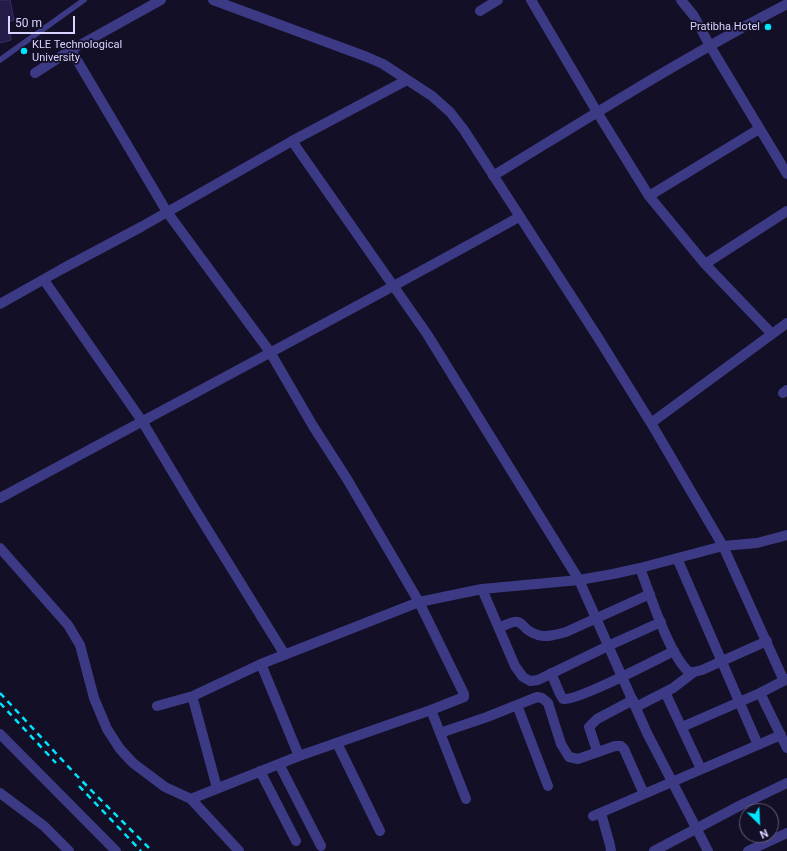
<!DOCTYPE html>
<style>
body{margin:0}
#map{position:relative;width:787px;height:851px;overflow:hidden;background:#130f26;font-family:Roboto,sans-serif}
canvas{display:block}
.north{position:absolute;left:739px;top:803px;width:40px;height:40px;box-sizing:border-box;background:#130f26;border:1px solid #625e7d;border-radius:50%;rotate:156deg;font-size:11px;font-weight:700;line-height:16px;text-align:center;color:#d9d4ff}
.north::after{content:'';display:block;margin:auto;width:14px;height:18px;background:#00e5ff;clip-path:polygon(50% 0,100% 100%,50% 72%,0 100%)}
.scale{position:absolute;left:8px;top:16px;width:67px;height:18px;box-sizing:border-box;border:2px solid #d9d4ff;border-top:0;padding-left:5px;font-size:12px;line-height:14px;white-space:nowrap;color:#d9d4ff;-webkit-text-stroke:3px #130f26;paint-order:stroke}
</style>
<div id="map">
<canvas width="787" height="851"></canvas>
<div class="north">N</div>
<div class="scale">50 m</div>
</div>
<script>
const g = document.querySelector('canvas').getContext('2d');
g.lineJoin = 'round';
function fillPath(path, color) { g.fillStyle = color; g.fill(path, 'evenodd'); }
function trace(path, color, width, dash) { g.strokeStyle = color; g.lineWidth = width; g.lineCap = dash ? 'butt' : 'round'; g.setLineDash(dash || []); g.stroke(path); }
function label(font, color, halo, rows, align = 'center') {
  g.font = font + ' Roboto,sans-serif'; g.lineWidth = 3.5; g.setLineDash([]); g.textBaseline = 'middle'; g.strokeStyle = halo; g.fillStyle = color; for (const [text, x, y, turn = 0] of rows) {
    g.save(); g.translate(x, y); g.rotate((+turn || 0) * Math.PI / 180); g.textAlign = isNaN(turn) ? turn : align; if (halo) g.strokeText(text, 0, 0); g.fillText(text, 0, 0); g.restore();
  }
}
const building = new Path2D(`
 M0 0H10L14 20 8 22 11 40 0 43Z`);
const lane = new Path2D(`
 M0 60 84 0`);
const street = new Path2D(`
 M213 0 367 57 383 64 432 96 450 112 464 130 597 336 651 423 723 546 784 681
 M531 0 597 112 649 196 705 264 772 334
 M681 0 694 16 710 46 787 174
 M480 11 498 0
 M35 73 71 50 161 0
 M292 141 427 334 579 580 647 733 708 851
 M493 176C590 117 686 56 787 4
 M649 196 759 129
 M705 264 787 211
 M44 280 142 421 193 506 285 655
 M0 304 62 269 141 227 292 141 407 80
 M783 393 787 390
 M651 423 787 323
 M0 498C173 404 347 313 519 217
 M0 548 68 625 80 645 94 698 107 729 120 749 133 763 165 787 191 799 299 756 431 710 464 697V694L419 602 347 479 313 426 270 352 167 212 71 50
 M677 558 758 745
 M640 568C650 594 669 655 689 672H694L702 670 767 641
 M482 589 515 666 523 677 530 681 538 680 608 646 661 622
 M499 628C528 613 516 629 538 635 547 638 558 634 566 632L650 594
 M261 664 299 756
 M551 673 560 694 563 699C576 702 657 659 674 651
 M665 692 701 769
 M760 693 787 748
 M517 705 548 786
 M157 706 193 696
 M636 707 673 688 694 672
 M431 710 466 799
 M682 727 760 693 787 679
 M440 733 487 717 537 697 542 698 548 703 561 744 569 757 578 759 615 746H621L624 749 644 794
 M0 734 116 851
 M337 743 380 831
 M597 751 589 727 597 719 633 700
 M279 764 321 846
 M260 771 296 841
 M217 788 193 699V696L261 664 419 602 482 589 579 580 613 574 640 568 723 546 757 543 787 535
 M0 793 44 826 69 851
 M191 799 239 851
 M601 813 610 845 611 851
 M593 816 781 735
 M654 851 741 805 787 783
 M748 851 787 833`);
const rail = new Path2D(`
 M0 693 78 777 152 851
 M0 703 56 763
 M79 786 141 851`);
const markers = [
 [768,27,4,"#00e5ff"],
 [24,51,4,"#00e5ff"]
];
const poiNames = [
 ["Pratibha Hotel",760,27],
 ["KLE Technological",32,45,"left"],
 ["University",32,58,"left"]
];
fillPath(building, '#241b47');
trace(building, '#3b2d73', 1);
trace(lane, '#3d3a85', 5.5);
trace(street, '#3d3a85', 10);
trace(rail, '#00e5ff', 2.5, [6, 5]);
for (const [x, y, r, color] of markers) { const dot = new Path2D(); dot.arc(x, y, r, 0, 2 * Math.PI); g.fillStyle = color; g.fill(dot); trace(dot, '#130f26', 1.5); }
label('11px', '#d9d4ff', '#130f26', poiNames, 'right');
</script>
